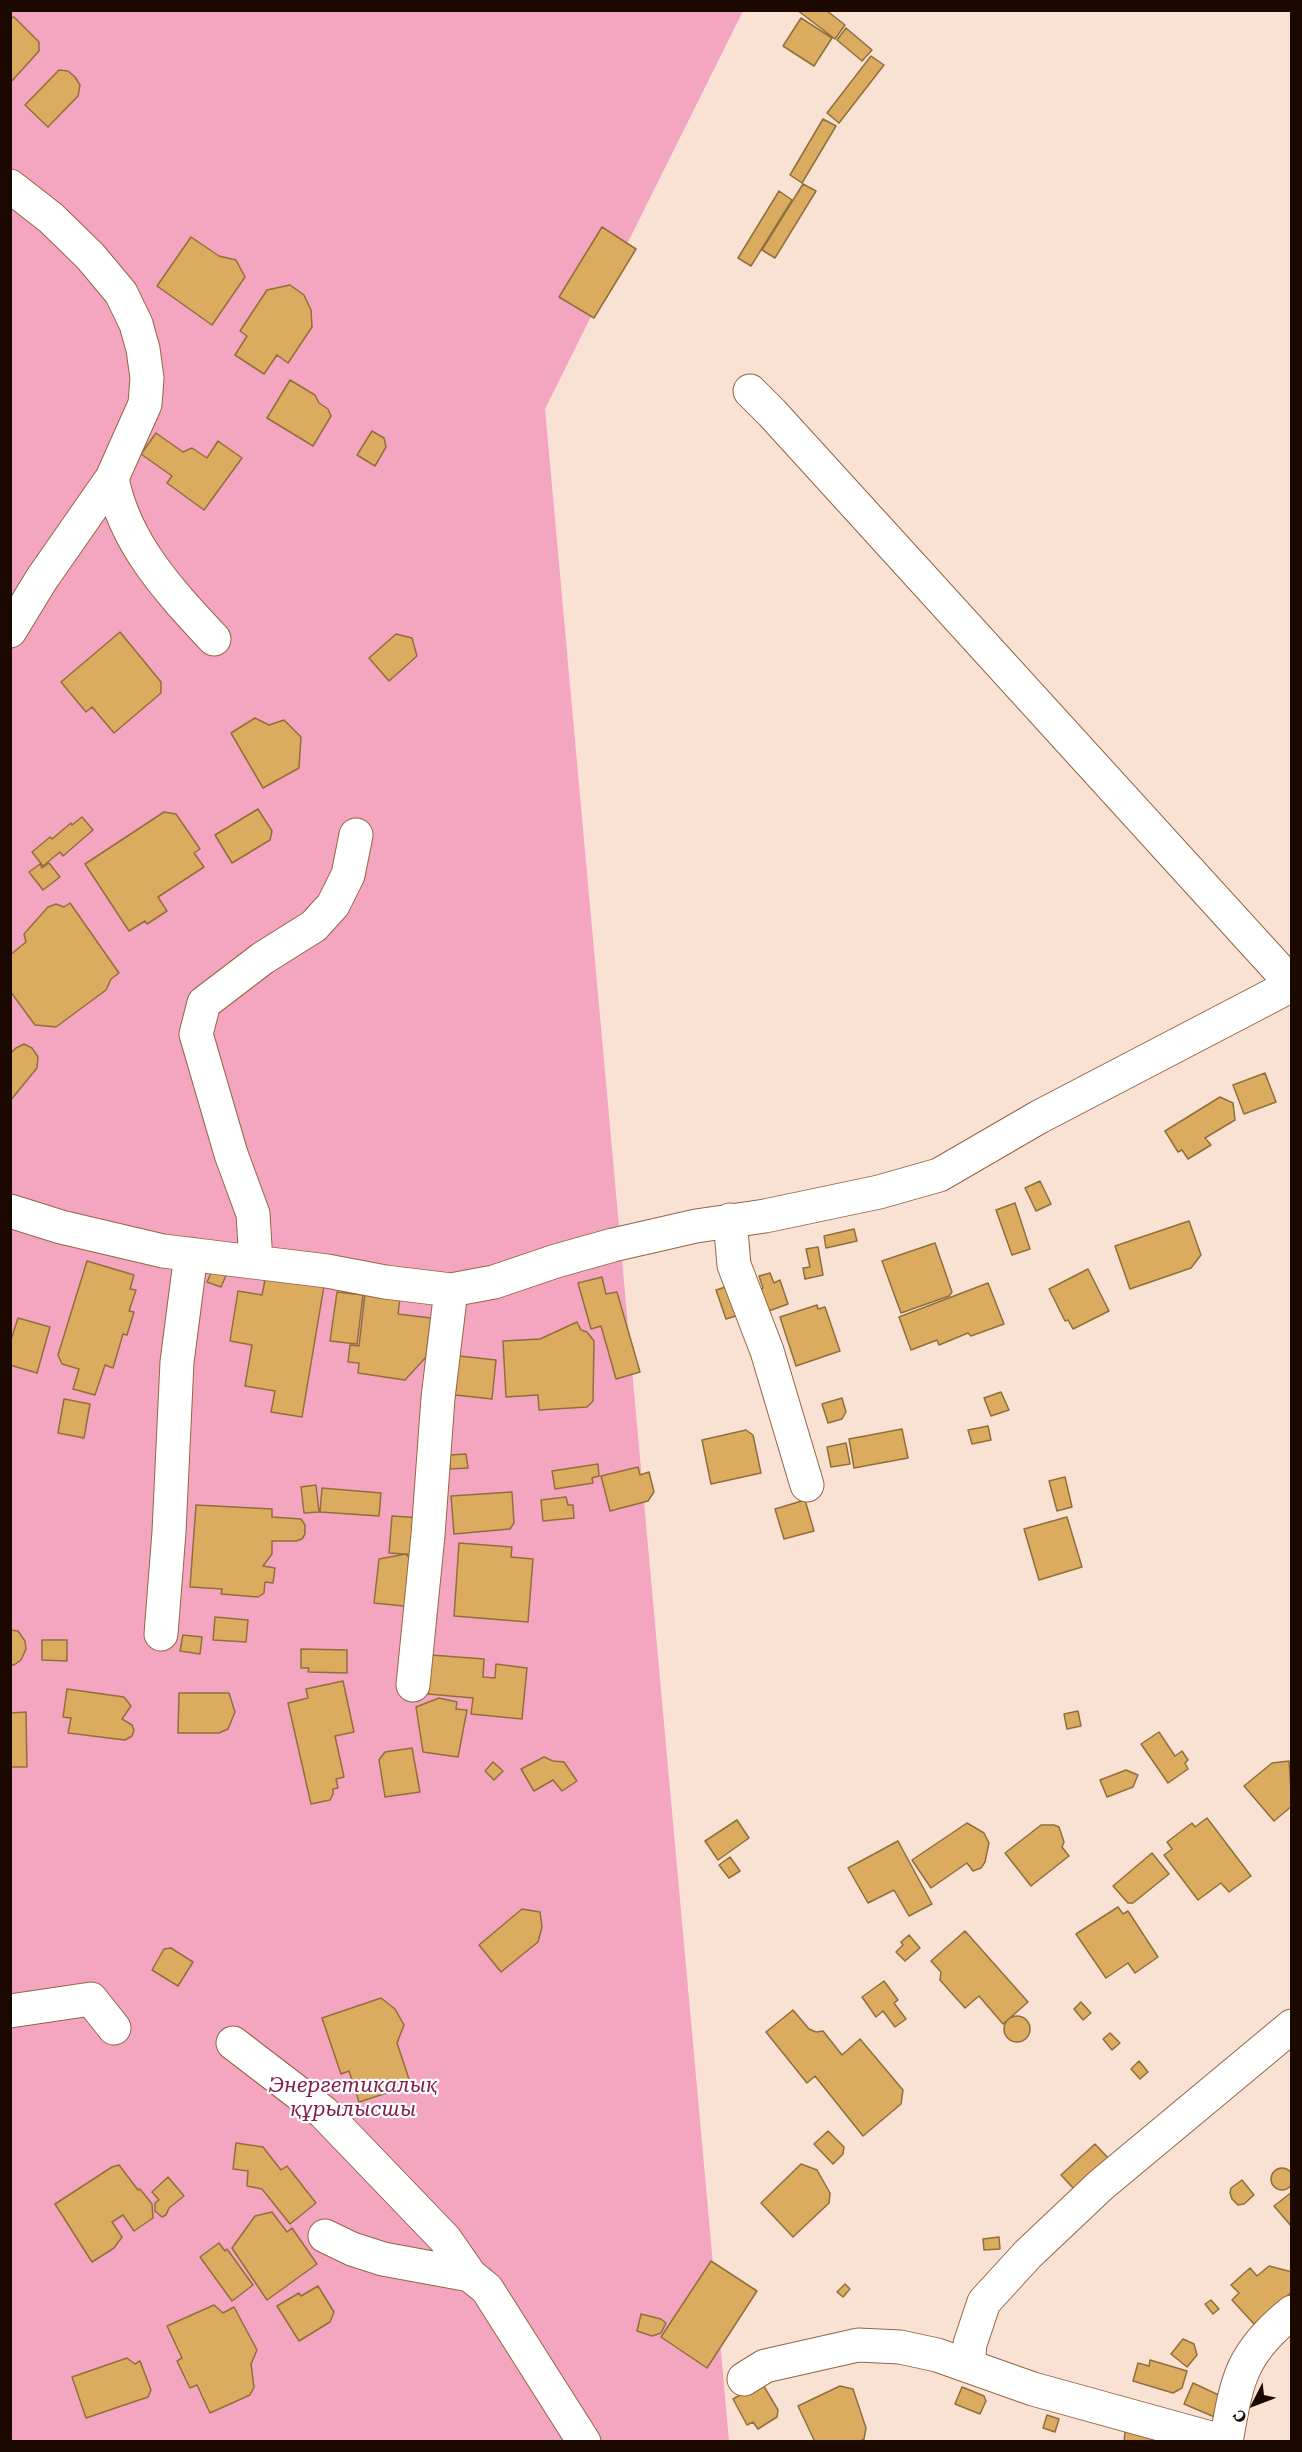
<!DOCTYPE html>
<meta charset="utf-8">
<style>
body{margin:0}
#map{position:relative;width:1302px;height:2452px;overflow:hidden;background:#f9e2d3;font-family:"Roboto Serif",serif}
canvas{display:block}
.frame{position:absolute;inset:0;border:12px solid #1b0900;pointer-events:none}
.north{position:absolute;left:1224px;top:2374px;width:60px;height:60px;-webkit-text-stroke:4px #fff;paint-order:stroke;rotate:228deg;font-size:16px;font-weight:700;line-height:24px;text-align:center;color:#1b0900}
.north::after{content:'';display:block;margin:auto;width:21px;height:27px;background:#1b0900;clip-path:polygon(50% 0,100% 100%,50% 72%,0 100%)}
</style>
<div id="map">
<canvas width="1302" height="2452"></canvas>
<div class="frame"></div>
<div class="north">С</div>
</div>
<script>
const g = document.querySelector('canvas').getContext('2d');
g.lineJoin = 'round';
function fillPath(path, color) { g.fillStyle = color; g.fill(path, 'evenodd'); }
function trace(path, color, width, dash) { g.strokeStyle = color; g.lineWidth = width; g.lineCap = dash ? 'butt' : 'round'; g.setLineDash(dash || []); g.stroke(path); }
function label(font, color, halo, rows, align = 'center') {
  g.font = font + ' "Roboto Serif",serif'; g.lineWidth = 4.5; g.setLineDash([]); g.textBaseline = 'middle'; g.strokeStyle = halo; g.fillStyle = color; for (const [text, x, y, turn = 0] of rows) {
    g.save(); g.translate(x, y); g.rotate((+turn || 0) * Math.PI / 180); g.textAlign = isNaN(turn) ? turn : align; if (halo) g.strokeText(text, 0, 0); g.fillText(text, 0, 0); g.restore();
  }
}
const green = new Path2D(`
 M11 11H743L545 409 729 2441 11 2442Z`);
const building = new Path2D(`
 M797 10H826L845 25 835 39Z
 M14 17 39 42V51L10 83V18Z
 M801 18 832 38 814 66 783 46Z
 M846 28 872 50 862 61 837 40Z
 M871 56 884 65 839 123 827 113Z
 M59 70 68 71 75 77 80 85 78 96 48 127 25 105Z
 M823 119 836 126 802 183 790 175Z
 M803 184 816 191 775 258 762 250Z
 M779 191 792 200 751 266 738 258Z
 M602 227 636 249 594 318 559 297Z
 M191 237 219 256 236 260 245 277 212 325 157 286Z
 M290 285 304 295 311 310 312 327 288 363 277 355 264 374 235 355 247 336 240 331 267 290Z
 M290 380 315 395 319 403 328 409 331 416 313 446 267 418Z
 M372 431 384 438 386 447 375 466 357 455Z
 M156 433 183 452 192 448 207 458 218 441 242 458 204 510 167 483 172 476 141 454Z
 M120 632 161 682V693L114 733 92 707 86 712 61 682Z
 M396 634 412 638 417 656 389 681 369 658Z
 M255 718 269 725 284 720 301 737 299 768 263 788 231 733Z
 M258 809 272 831 270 840 232 863 215 835Z
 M164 812 176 814 200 849 194 853 204 867 158 897 167 911 147 924 145 921 129 931 85 864Z
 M82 817 93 830 63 856 60 852 43 866 32 852 50 837 52 839 71 823 72 825Z
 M49 863 60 877 43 890 29 872 40 864 42 868Z
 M70 903 119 973 111 979 106 990 56 1027 35 1025 10 991V955L26 942 24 934 48 907 56 904 64 907Z
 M24 1044 32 1048 38 1057 37 1068 10 1101V1054L16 1048Z
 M1265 1073 1276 1102 1244 1114 1233 1085Z
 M1220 1097 1233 1103 1235 1120 1205 1138 1211 1145 1188 1159 1182 1150 1178 1152 1165 1131Z
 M1040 1181 1051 1204 1036 1211 1025 1188Z
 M1015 1203 1030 1249 1012 1255 996 1210Z
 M1189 1221 1201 1255 1191 1268 1130 1289 1115 1246Z
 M854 1229 857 1241 826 1248 824 1236Z
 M935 1243 952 1292 949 1296 901 1313 882 1261Z
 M818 1247 823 1275 805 1279 803 1268 810 1267 806 1249Z
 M87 1261 134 1275 130 1289 136 1290 129 1311 134 1312 127 1335 123 1334 113 1368 105 1365 95 1395 73 1389 79 1369 62 1364 58 1355Z
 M1088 1269 1109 1311 1073 1329 1068 1320 1065 1321 1049 1289Z
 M267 1270 325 1280 302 1417 271 1412 275 1391 245 1386 252 1345 230 1341 238 1291 262 1295Z
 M212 1271H228L221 1287 207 1282Z
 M770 1273 774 1283 780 1280 788 1304 766 1312 759 1290 763 1288 759 1276Z
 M602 1277 606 1294 617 1292 640 1372 616 1379 601 1326 591 1329 578 1283Z
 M988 1283 1004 1324 971 1336 968 1333 939 1345 937 1340 911 1350 899 1317Z
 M732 1285 742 1314 726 1319 716 1290Z
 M337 1292 363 1295 357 1344 330 1341Z
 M365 1294 400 1298 398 1314 431 1318 426 1357 405 1380 358 1373 359 1363 348 1362 350 1345 359 1346Z
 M817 1305 818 1309 825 1307 840 1351 796 1366 780 1317Z
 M18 1318 50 1327 37 1373 10 1365V1343Z
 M577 1322 581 1330 587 1332 594 1341 593 1401 587 1407 539 1410 538 1395 506 1397 503 1341 540 1339Z
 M459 1356 496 1360 492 1399 455 1395Z
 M1001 1392 1009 1410 991 1416 984 1398Z
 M842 1398 846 1412 842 1419 828 1423 822 1404Z
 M64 1399 90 1404 84 1438 58 1433Z
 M988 1426 991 1440 972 1444 968 1430Z
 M902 1429 908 1458 854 1468 849 1439Z
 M746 1430 753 1435 761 1473 711 1484 702 1440Z
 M846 1443 850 1464 831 1467 827 1447Z
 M466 1454 468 1468 450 1469V1455Z
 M598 1464 599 1476 592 1478 593 1483 555 1489 552 1471Z
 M638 1467 640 1475 649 1472 654 1492 648 1501 610 1511 601 1476Z
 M1065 1477 1072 1507 1057 1511 1049 1481Z
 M316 1485 319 1512 304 1513 301 1487Z
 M322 1488 381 1493 379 1516 320 1512Z
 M512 1492 514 1523 510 1529 454 1534 451 1496Z
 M566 1497 568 1505H573L574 1518 543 1521 541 1500Z
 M805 1500 814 1531 784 1539 775 1509Z
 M196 1505 272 1509V1517L301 1519 305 1525V1534L302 1539 296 1541H272V1554L263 1566 275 1568 273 1583 265 1582 264 1593 258 1597 221 1594 222 1589 190 1587Z
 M392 1516 422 1518 419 1555 389 1553Z
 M1067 1517 1082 1567 1039 1580 1024 1529Z
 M459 1543 512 1547 511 1557 533 1559 528 1622 454 1616Z
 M406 1554 418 1570 413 1607 374 1603 379 1559Z
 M215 1617 248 1620 246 1642 213 1640Z
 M10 1630 18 1631 25 1641 26 1649 21 1660 14 1665 10 1664Z
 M183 1635 202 1637 200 1654 180 1651Z
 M42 1640H67V1661L42 1660Z
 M301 1649 347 1650V1673L308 1672 309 1668H301Z
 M431 1655 484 1659 483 1677 495 1678 496 1664 527 1668 522 1719 471 1714 473 1698 428 1694Z
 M343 1681 354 1732 335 1736 344 1777 336 1779 338 1788 333 1789V1794L330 1800 311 1804 288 1703 308 1698 306 1689Z
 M67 1689 124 1697 131 1706 122 1719 132 1725 134 1730 132 1736 125 1740 68 1733 71 1718 63 1717Z
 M179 1693H229L235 1712 228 1729 219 1733H178Z
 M439 1698 457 1702 456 1709 467 1710 458 1757 423 1752 416 1707Z
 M1078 1711 1081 1726 1067 1729 1064 1714Z
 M26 1712 27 1767H10V1713Z
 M1159 1732 1175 1756 1182 1751 1188 1760 1185 1763 1188 1769 1168 1783 1141 1744Z
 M412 1748 420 1792 385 1797 379 1760 385 1752Z
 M544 1757 553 1761 564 1762 577 1781 562 1791 553 1780 534 1791 521 1769Z
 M1289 1761 1292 1806 1274 1821 1244 1786 1272 1763Z
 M493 1762 503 1771 494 1780 485 1771Z
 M1126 1770 1138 1775 1133 1787 1107 1797 1100 1780Z
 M1207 1818 1251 1876 1229 1892 1221 1883 1198 1900 1164 1855 1172 1849 1167 1842 1192 1823 1195 1827Z
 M737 1820 749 1838 718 1860 705 1841Z
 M967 1823 984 1833 989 1843 985 1862 981 1868 973 1871 967 1863 931 1888 912 1860Z
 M1041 1825H1054L1059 1827 1064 1842 1062 1847 1069 1856 1031 1886 1005 1853Z
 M898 1841 932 1904 909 1916 894 1890 868 1903 848 1868Z
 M1152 1853 1169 1874 1133 1903H1128L1113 1886Z
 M730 1857 740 1871 729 1878 719 1865Z
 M1118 1907 1123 1914 1128 1911 1158 1957 1135 1973 1128 1963 1106 1978 1076 1934Z
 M522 1909 540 1912 542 1927 538 1942 501 1972 479 1945Z
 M965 1931 1028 2002 1003 2024 979 1996 965 2008 940 1980 941 1972 931 1961Z
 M909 1935 920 1948 905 1961 896 1952 903 1945 901 1942Z
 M171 1948 193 1962 178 1986 152 1970 164 1949Z
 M884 1981 898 2000 894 2003 906 2019 895 2027 883 2011 876 2017 862 1997Z
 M381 1998 395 2009 404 2025 397 2043 409 2079 395 2084 393 2091 359 2102 349 2071 341 2074 322 2018Z
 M1081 2002 1091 2013 1083 2020 1074 2009Z
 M793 2010 809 2029 816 2032 823 2031 842 2055 860 2039 903 2090 901 2104 863 2136 815 2076 807 2083 766 2032Z
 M1004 2029a13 13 0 1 1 26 0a13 13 0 1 1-26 0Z
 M1110 2033 1120 2043 1112 2050 1103 2039Z
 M1139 2061 1148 2072 1140 2079 1131 2069Z
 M828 2131 844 2147 843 2154 833 2164 814 2144Z
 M236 2143 263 2147 281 2170 287 2166 316 2203 290 2224 262 2189 247 2186 248 2171 233 2169Z
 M1095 2144 1111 2161 1074 2189 1061 2175Z
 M801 2164 817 2170 830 2193 829 2203 793 2237 761 2203Z
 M119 2165 138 2190 140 2189 152 2204 153 2218 134 2231 123 2215 112 2222 122 2237 114 2248 92 2262 55 2204 112 2167Z
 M1271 2179a11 11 0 1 1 22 0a11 11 0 1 1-22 0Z
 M168 2177 184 2196 169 2208 166 2215 162 2217 155 2211V2203L159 2200 152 2192Z
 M1242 2180 1254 2195 1244 2204 1238 2205 1232 2199 1230 2193 1231 2188Z
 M1292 2192V2227L1274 2206Z
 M272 2212 287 2232 292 2228 317 2264 267 2300 232 2248 255 2216Z
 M999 2237 1000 2249 984 2250 983 2239Z
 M219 2243 225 2251 227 2249 253 2285 232 2301 200 2257Z
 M711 2261 757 2291 707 2368 661 2337Z
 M1269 2266 1292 2272V2292L1254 2324 1232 2300 1239 2293 1231 2285 1250 2268 1257 2276Z
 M845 2284 850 2289 843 2297 837 2292Z
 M318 2286 334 2312 330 2322 299 2341 277 2306 299 2293 301 2296Z
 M1211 2300 1219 2309 1213 2314 1205 2304Z
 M214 2305 223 2313 234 2307 257 2350 251 2364 254 2387 250 2395 210 2413 197 2385 190 2388 177 2361 182 2358 167 2326Z
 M641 2314 661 2319 666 2323 661 2333 652 2336 637 2331Z
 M1183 2339 1194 2344 1197 2355 1187 2367 1171 2354Z
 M127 2358 135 2364 140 2361 151 2390 148 2397 86 2418 72 2377Z
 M1150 2360 1187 2371 1182 2388 1173 2393 1133 2381 1138 2363 1149 2366Z
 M762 2383 778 2410 777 2417 758 2429 753 2422 747 2425 733 2399Z
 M1193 2383 1225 2398 1217 2418 1184 2404Z
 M840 2386 853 2389 866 2428 864 2439 859 2442H815L798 2406Z
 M962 2387 984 2396 986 2401 980 2414 955 2404Z
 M1047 2415 1059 2419 1055 2432 1043 2428Z
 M1125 2432 1169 2438V2442H1124Z`);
const minor = new Path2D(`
 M10 186 51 218 90 256 121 293 136 324 143 349 147 378 145 404 112 478 41 580 10 631
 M750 391 772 413 1292 984
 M112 478C124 543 170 592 214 639
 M10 1211 61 1227 163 1251 327 1271 385 1282 451 1290 494 1282 556 1261 613 1245 696 1226 765 1216 879 1192 939 1175 1039 1117 1292 985
 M730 1220 734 1265 767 1351 807 1485
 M256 1262 253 1214 231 1154 196 1034 204 1003 263 958 314 926 333 905 348 875 356 835
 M161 1634 169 1532 177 1362 191 1254
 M413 1685 428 1535 438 1398 451 1290
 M10 2011 91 1999 114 2028
 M233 2043 323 2112 445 2239 470 2275
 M325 2236 352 2249 383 2259 470 2275 487 2289 584 2442
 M968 2365 970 2344 984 2302 1028 2254 1101 2185 1292 2026
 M744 2379 765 2366 858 2345 900 2347 937 2355 1033 2389 1225 2442
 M1226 2442C1237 2380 1240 2354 1292 2312`);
const parkNames = [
 ["Энергетикалық",353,2086],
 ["құрылысшы",353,2110]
];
fillPath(green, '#f4a6c1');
fillPath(building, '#dbab5f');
trace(building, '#906f3b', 1.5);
trace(minor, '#956540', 35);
trace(minor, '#fff', 33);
label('italic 21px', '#821f4d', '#fff', parkNames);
</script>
